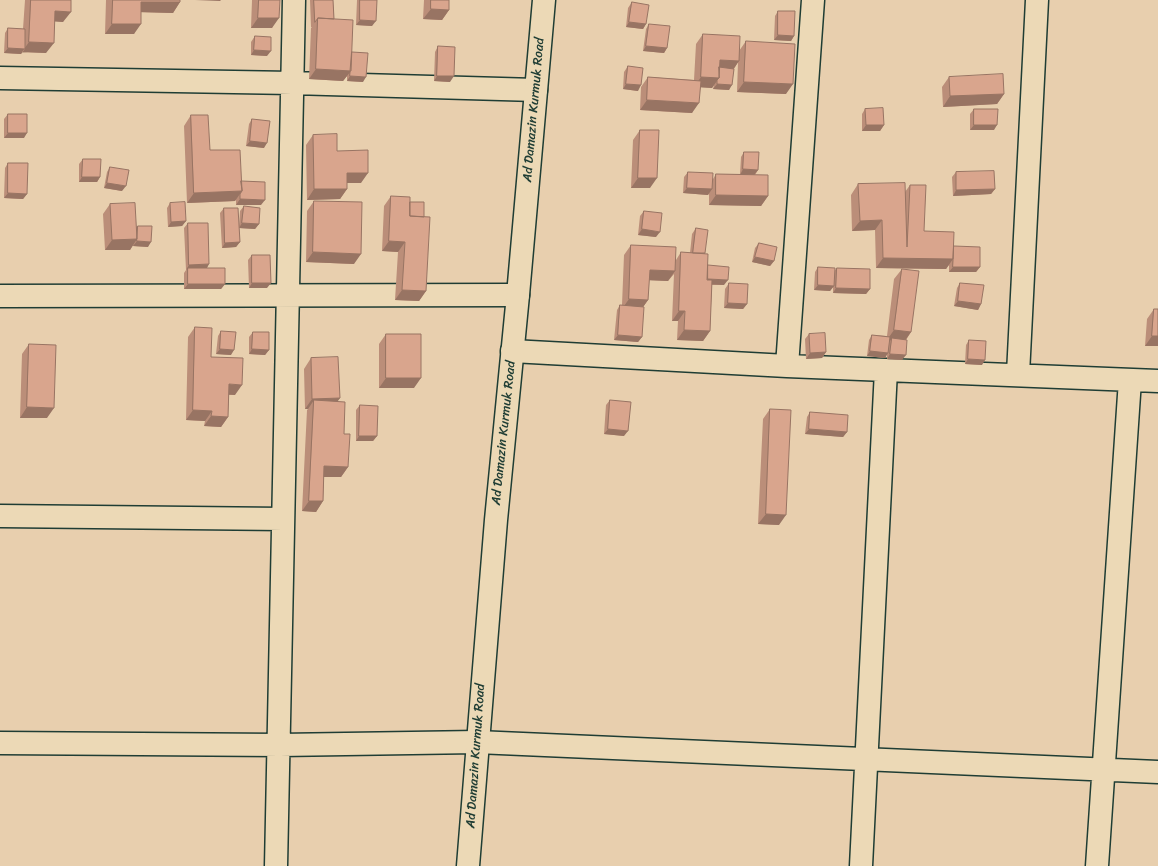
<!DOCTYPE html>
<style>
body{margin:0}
canvas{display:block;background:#e8cfae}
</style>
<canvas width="1158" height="866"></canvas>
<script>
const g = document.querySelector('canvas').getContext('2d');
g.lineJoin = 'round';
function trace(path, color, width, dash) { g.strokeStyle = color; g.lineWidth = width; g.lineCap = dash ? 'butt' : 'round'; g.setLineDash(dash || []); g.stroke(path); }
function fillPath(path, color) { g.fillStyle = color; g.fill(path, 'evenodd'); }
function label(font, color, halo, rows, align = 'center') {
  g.font = font + ' Sriracha,sans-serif'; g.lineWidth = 4; g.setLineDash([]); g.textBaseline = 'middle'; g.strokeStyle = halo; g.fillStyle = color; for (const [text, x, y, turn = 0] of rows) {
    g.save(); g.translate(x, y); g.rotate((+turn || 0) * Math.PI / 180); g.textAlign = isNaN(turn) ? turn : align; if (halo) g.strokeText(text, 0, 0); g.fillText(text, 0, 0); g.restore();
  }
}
const street = new Path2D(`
 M0 78 292 83 536 90
 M0 296 518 295
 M512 351 787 366 1158 381
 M787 366 813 0
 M1018 374 1037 0
 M0 516 283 519
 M0 743 280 745 477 742 1158 772
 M276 866 294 0
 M861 866 886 370
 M1097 866 1130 380`);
const highway = new Path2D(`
 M468 866 496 520 518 295 544 0`);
const wall = new Path2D(`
 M25 0H71L63 22 54 21 46 53 22 52 21 54 4 53 5 33 8 28 23 29Z
 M106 0H180V2L173 13 141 12 134 34H105Z
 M252 0H280L272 28H251Z
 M310 0H333L334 19 352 52 363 82 347 81V76L343 81 309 79 311 28 312 27H311Z
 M357 0H377L372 26 356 25Z
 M424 0H449V10L442 20 423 19Z
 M632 2 646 24 643 29 626 27 628 8Z
 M778 11 794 36 791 41 774 40 775 16Z
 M649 24 667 48 664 53 643 51 646 29Z
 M703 34 739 51 746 41 786 94 737 92 738 62 734 69 729 90 713 89 714 85 712 88 701 87 692 113 640 110 641 87 648 77 694 80 696 44Z
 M255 36 267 56 251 55V42Z
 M438 46 450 82 434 81 435 52Z
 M628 66 638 91 623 89 624 72Z
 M949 77 1004 94 997 104 943 107 942 87Z
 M865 109 884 125 880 131H862V114Z
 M974 109 994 130H970V114Z
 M8 114 24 138H4V119Z
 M191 115 210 150 241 181 261 205H236V199L235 201 187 203 184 126Z
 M252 119 264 148 246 146 249 124Z
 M640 130 650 188H631L633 140Z
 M313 135 337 151 361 183H347V189L340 199 307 200 306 145Z
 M744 152 758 170 755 175 768 196 761 206 709 205V193L708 195 683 193 684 177 688 172 713 179 716 174H740L741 157Z
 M83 159 100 177 97 182H79V164Z
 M8 163 27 194 23 199 4 198 5 168Z
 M110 167 122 191 104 188 107 172Z
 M956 172 995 189 991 194 953 196 952 177Z
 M858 184 905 192 910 185 924 231 954 246 980 267 976 272H949V265L946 269 876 268 875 230 852 231 851 195Z
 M391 196 410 202 424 217 426 291 419 301 395 300 398 252 382 251 384 206Z
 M314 201 354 264 306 262 307 211Z
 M170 203 186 221 182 226 168 227 167 208Z
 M110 204 137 227 138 226 148 247 133 246V245L130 250H105L103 214Z
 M244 206 259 224 255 229 239 228 240 242 236 247 222 248 220 213 224 208 239 226 240 211Z
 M644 211 656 237 638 235 640 216Z
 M188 223 207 268 225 284 221 289H184V273L186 270 184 228Z
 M696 228 705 253 707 267 708 265 724 285H712L710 331 703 341 677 340 678 321H672L674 274 668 281 649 280 648 300 643 307 642 337 638 342 614 340 617 310 620 305H622L624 255 631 245 676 260 681 252 690 253 692 234Z
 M759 243 774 261 770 266 752 262 755 248Z
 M252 255 267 288H249L248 260Z
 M818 267 834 271 837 268 870 289 866 294 833 293V287L830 291 814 290 815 272Z
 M902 269 911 332 906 340 902 360 887 359V354L885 358 867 356 869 340 872 335 887 336 894 279Z
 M729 283 747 304 743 309 724 308 725 289Z
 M960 283 981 304 978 310 954 306 957 288Z
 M1154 309 1158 346H1145L1147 319Z
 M195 327 211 357 235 395H229L228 417 221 427 204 426 205 421 186 420 188 337Z
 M221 331 231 355 216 354 218 336Z
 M253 332 269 350 265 355 249 354V337Z
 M386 334 414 388H379V344Z
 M809 334 826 352 822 358 806 359 805 339Z
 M969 340 982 365 965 364 966 345Z
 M29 344 47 418H20L22 354Z
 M311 358 340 398 337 401 344 434 348 467 341 477H324L323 501 316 512 302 511 307 410 308 409H305L304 369Z
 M610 400 624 436 604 434 606 405Z
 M360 405 377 436 373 441H356V410Z
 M770 409 779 525 758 524 763 419Z
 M810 412 847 432 843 437 805 434 807 417Z`);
const shadedWall = new Path2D(`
 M195 0H221L220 1Z
 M141 2H180L173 13 134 12Z
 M431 9 449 10 442 20 423 19Z
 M55 11 71 12 63 22 48 21Z
 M258 18H279L272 28H251Z
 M360 20 376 21 372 26 356 25Z
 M629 22 646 24 643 29 626 27Z
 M112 24H141L134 34H105Z
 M778 35 794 36 791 41 774 40Z
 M29 42 54 43 46 53 22 52Z
 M646 46 667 48 664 53 643 51Z
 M8 48 25 49 21 54 4 53Z
 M254 50 271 51 267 56 251 55Z
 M720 60 739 61 732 71 718 70Z
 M316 69 351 71 343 81 309 79Z
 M350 76 366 77 363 82 347 81Z
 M437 76H454L450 82 434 81Z
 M701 77 719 78 712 88 694 87Z
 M744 82 793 84 786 94 737 92Z
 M626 84 641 85 638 91 623 89Z
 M717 84 732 85 729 90 713 89Z
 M1004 94 997 104 943 107 950 96Z
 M647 100 699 103 692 113 640 110Z
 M866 125H884L880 131H862Z
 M974 125H997L994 130H970Z
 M8 133H27L24 138H4Z
 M250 141 267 143 264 148 246 146Z
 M743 169 758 170 754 175H740Z
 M347 173H368L361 183H339Z
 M82 177H100L97 182H79Z
 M638 178H657L650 188H631Z
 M107 183 126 186 122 191 104 188Z
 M687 188 712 189 708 195 683 193Z
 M314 189H347L340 199 307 200Z
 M995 189 991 194 953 196 956 190Z
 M242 191 235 201 187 203 194 193Z
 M8 193 27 194 23 199 4 198Z
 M716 195 768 196 761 206 709 205Z
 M240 199 265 200 261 205H236Z
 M882 220 875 230 852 231 860 221Z
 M186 221 182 226 168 227 171 222Z
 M242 223 259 224 255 229 239 228Z
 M642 229 660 232 656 237 638 235Z
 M137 239 130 250H105L112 240Z
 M137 241 151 242 148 247 133 246Z
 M389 241 405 242 398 252 382 251Z
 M240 242 236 247 222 248 225 243Z
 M313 252 361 254 354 264 306 262Z
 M755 257 774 261 770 266 752 262Z
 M883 258 953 259 946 269 876 268Z
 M209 264 206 270 188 268 186 270 189 265Z
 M953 267H980L976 272H949Z
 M650 270 675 271 668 281 643 280Z
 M708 279 728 280 724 285 704 284Z
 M252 283H271L267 288H249Z
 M188 284H225L221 289H184Z
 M818 285 834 286 830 291 814 290Z
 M836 288 870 289 866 294 833 293Z
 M402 290 426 291 419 301 395 300Z
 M629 299 648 300 641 310 622 309Z
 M958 301 981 304 978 310 954 306Z
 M728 303 747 304 743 309 724 308Z
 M679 311H685L678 321H672Z
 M684 330 710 331 703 341 677 340Z
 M894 330 911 332 904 342 892 338 890 341 887 340Z
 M618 335 642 337 638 342 614 340Z
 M1152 336H1158V346H1145Z
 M220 349 234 350 231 355 216 354Z
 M252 349 269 350 265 355 249 354Z
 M870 351 888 353 885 358 867 356Z
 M826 352 822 358 806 359 810 353Z
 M890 354 906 355 902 360 887 359Z
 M968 359 985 360 982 365 965 364Z
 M386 378H421L414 388H379Z
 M229 384 242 385 235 395 222 394Z
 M340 398 333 408 314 400 308 409H305L312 399Z
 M27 407 54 408 47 418H20Z
 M193 410 212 411 205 421 186 420Z
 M211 416 228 417 221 427 204 426Z
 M608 429 628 431 624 436 604 434Z
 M809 429 847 432 843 437 805 434Z
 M359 436H377L373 441H356Z
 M324 466 348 467 341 477H317Z
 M309 501H323L316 512 302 511Z
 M766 514 786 515 779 525 758 524Z`);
const building = new Path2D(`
 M31 0H71V12L55 11 54 43 29 42Z
 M113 0H180V2H141V24H112Z
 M259 0H280L279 18H258Z
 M314 0H333L334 19 318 18 315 22Z
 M360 0H377L376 21 360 20Z
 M431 0H449V10L431 9Z
 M632 2 649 5 646 24 629 22Z
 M778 11H795L794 36 778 35Z
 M318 18 353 20 351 71 316 69Z
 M649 24 670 26 667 48 646 46Z
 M8 28 25 29V49L8 48Z
 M703 34 740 36 739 61 720 60 719 78 701 77Z
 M255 36 271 37V51L254 50Z
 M746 41 795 44 793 84 744 82Z
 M438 46 455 47 454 76H437Z
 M352 52 368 53 366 77 350 76Z
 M628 66 643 68 641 85 626 84Z
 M719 67 734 69 732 85 717 84V80L719 78Z
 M1003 74 1004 94 950 96 949 77Z
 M648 77 701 81 699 103 647 100Z
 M883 108 884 125H866L865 109Z
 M974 109H998L997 125H974Z
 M8 114H27V133H8Z
 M191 115H208L210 150H240L242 191 194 193Z
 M252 119 270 121 267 143 250 141Z
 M640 130H659L657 178H638Z
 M337 134V151L368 150V173H347V189H314L313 135Z
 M744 152H759L758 170 743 169Z
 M83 159H101L100 177H82Z
 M8 163H28L27 194 8 193Z
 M110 167 129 170 126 186 107 183Z
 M994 171 995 189 956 190V172Z
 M688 172 713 173 712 189 687 188Z
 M716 174 768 175V196L716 195Z
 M241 181 265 182V200L240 199V194L242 191Z
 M905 183 907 247 910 185H926L924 231 954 232 953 259 883 258 882 220 860 221 858 184Z
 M391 196 410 197V216L430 217 426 291 402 290 405 242 389 241Z
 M314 201 362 202 361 254 313 252Z
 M185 202 186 221 171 222 170 203Z
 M410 202H424V217L410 216Z
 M135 203 137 239 112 240 110 204Z
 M244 206 260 208 259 224 242 223Z
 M224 208H238L240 242 225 243Z
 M644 211 662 213 660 232 642 229Z
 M188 223H208L209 264 189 265Z
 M138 226H152L151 242 137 241Z
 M696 228 708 230 705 253H693Z
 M759 243 777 247 774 261 755 257Z
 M631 245 676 247 675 271 650 270 648 300 629 299Z
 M954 246 980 247V267H953Z
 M681 252 708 254 707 280H712L710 331 684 330 685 311H679Z
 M252 255H270L271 283H252Z
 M708 265 729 267 728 280 708 279Z
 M818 267 835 268 834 286 818 285Z
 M188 268H225V284H188Z
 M837 268 870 269V289L836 288Z
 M902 269 919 271 911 332 894 330Z
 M729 283 748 284 747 304 728 303Z
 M960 283 984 285 981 304 958 301Z
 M620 305 644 307 642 337 618 335Z
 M1154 309H1158V336H1152Z
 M195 327 212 328 211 357 243 358 242 385 229 384 228 417 211 416 212 411 193 410Z
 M221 331 236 332 234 350 220 349Z
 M253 332H269V350L252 349Z
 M825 333 826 352 810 353 809 334Z
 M386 334H421V378H386Z
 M872 335 890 337 888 353 870 351Z
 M892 338 907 340 906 355 890 354Z
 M969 340 986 341 985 360 968 359Z
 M29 344 56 345 54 408 27 407Z
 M338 357 340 398 312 399 311 358Z
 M314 400 345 402 344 434H350L348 467 324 466 323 501H309Z
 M610 400 631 402 628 431 608 429Z
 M360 405 378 406 377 436H359Z
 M770 409 791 410 786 515 766 514Z
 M810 412 848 415 847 432 809 429Z`);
const streetNames = [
 ["Ad Damazin Kurmuk Road",534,110,-85],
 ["Ad Damazin Kurmuk Road",504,433,-84],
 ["Ad Damazin Kurmuk Road",476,756,-86]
];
trace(street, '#1f3d34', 25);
trace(highway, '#1f3d34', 25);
trace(street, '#ecd9b6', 22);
trace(highway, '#ecd9b6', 22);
fillPath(wall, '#bb8e79');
fillPath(shadedWall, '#987463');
fillPath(building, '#d9a58d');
trace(building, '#987463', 1);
label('13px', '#1f3d34', '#ecd9b6', streetNames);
</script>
